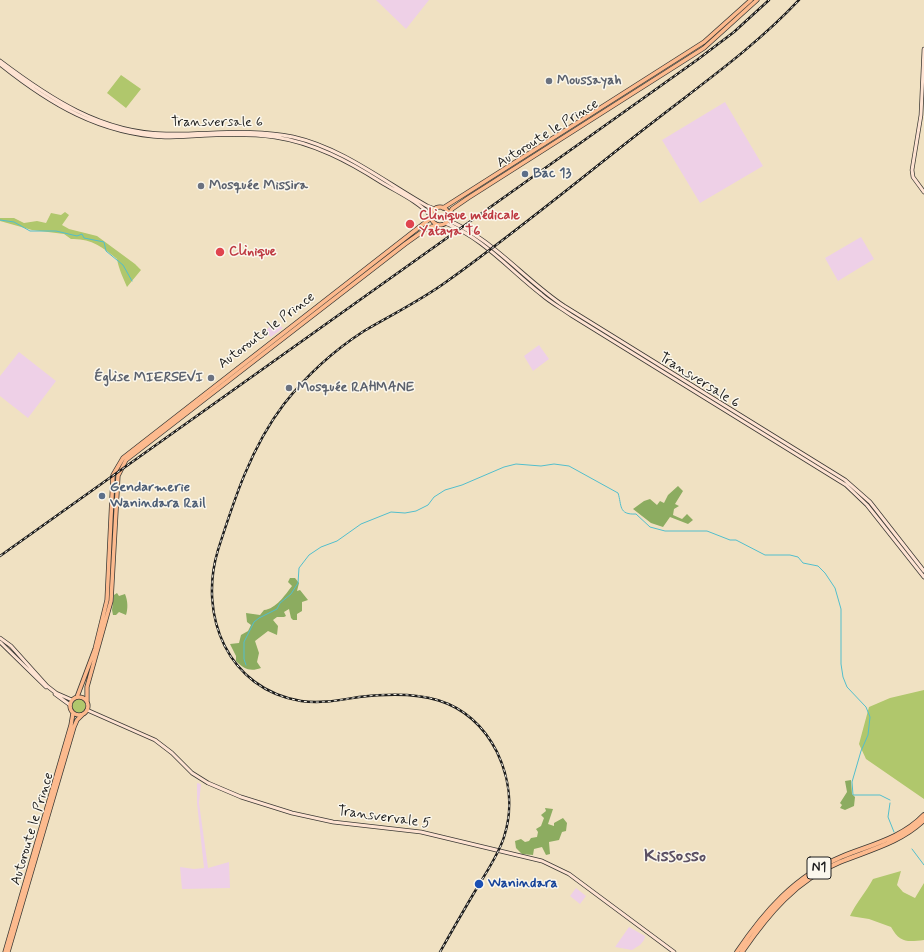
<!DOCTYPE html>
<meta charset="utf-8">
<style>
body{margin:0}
canvas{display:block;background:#f0e1c2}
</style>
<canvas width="924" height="952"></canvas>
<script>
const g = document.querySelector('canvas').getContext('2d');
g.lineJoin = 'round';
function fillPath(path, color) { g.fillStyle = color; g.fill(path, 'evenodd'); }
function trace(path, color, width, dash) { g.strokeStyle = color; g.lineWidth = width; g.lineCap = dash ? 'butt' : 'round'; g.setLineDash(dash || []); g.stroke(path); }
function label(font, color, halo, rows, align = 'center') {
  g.font = font + ' Mynerve,sans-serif'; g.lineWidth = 3; g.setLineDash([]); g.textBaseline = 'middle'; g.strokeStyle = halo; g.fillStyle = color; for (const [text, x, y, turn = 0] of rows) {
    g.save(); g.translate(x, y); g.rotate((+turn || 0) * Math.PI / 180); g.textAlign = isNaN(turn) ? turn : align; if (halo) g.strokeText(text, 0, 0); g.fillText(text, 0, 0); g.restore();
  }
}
const built = new Path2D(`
 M376 0H429L406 29Z
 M725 102 763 166 700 203 662 140Z
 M861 237 874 259 838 281 825 258Z
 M274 321 283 328 271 337 265 332Z
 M539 345 549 359 533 371 524 356Z
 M19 352 56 381 28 418 0 396V376Z
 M197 783 201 784 199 803 208 868 229 862 230 888 182 889 180 867 194 869 204 868 197 803Z
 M576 888 586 896 580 904 570 896Z
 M629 927 645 936 644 940 640 945 632 950 615 947Z`);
const green = new Path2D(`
 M121 75 141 89 126 108 107 93Z
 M65 212 69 215 62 225 69 229 97 236 135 264 141 270 127 287C123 277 119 270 117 259 103 247 90 238 71 239L64 234 32 230 0 221V218H14L24 223 37 221 46 223 51 213 61 215Z
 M924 690V799L866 759 859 744 869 707 890 698Z
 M72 706a7 7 0 1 1 14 0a7 7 0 1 1-14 0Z
 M901 871 897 885 903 892 915 898 924 883V940C907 942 900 943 891 927L869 919 850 916C856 903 866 892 873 879Z`);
const forest = new Path2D(`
 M678 486 683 491 675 504 679 506 674 509 673 515 682 519 687 514 693 520 688 524 670 517 663 527 651 523 633 509 644 501 650 499 657 505 660 501 664 503 668 495Z
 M290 578H295L299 583 297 591 300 590 308 600 302 602V611L297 614V620H293L291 618 289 609 284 612 286 616 284 617H277L273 620 278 626 277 635 268 631 255 641 259 653 257 662 261 668C250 672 244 669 236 661V656L230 644 239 643 241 635 248 631 251 625 247 622 246 613 260 615 264 610C276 609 285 595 292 586L288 582Z
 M117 593 119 596 125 594C128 601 128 609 126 615L119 612 116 615H113L112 610 114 595Z
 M851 780 852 794 855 797 854 806 845 810 840 808 842 805 840 803 847 792 845 781Z
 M545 808 553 809 548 824 554 826V823L563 818 567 823 566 831 562 832 559 840 549 842 550 854 546 855 542 847 534 849 533 855 522 854 516 848 515 841 521 839 525 842 529 841 531 838 537 837 538 832 536 829 541 826 544 818 541 815 546 811Z`);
const stream = new Path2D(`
 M0 220 14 222 30 231H56L77 236 82 234 84 238 104 242 106 251 123 265 132 281
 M246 665 244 659V642L254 622 259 618 277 609 280 603 291 594 298 583 299 568 309 555 321 547 337 541 361 524 391 512 405 513 416 511 428 505 434 497 445 490 462 485 504 467 516 464 541 466 554 464 569 466 618 493C622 505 618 515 636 514L650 527 665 531H707L730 540H736L765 555H790L798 557 803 563 818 566 825 573 835 588 841 609V664L843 677 847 687 866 707 870 717 868 735 861 751 852 782 853 795H880L890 800
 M890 803 888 817 894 832
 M912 849 924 865`);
const secondary = new Path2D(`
 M924 49 921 115 912 170 913 177 924 192
 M0 61C49 98 101 133 166 134 208 135 250 128 293 137 342 148 383 181 427 206L435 209
 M0 64C50 104 100 134 165 137 201 136 239 132 275 137 314 143 348 161 381 182 397 192 418 201 431 216
 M447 220C489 236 526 281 564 306L845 480 870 502 924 571
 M445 223C482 237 510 270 541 294 550 302 561 308 571 315L846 485 867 505 924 577
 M0 638 11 646 47 686 56 693 72 700
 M0 642 46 687
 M55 694 70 705
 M87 710 155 740 172 753 192 773 208 783 241 797 292 813 333 822 421 832 542 861 569 874 674 952`);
const primary = new Path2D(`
 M431 216a9 9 0 1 1 18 0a9 9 0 1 1-18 0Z
 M443 208 704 42 751 0
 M448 216 452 209 468 198 704 48 757 0
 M70 706a9 9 0 1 1 18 0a9 9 0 1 1-18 0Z
 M77 697 95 649 107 600 113 475 123 458 431 218
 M87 701V687L111 601 118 476 126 460 405 244 426 229 437 225
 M5 952 71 725 73 713
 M8 952 74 727 77 720 83 714`);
const highway = new Path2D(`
 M737 952C764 912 795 876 841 857 870 845 901 839 924 815
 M742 952C768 914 796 880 840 862 869 850 900 843 924 820`);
const rail = new Path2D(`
 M0 556 697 60 734 32 769 0
 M440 952C453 929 466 906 480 883 489 868 499 853 504 837 513 809 510 779 497 752 468 695 417 690 359 697 340 700 321 704 301 701 228 689 198 616 218 550 234 500 251 447 284 404 306 376 333 351 364 331 391 315 420 301 446 282 515 233 581 178 648 126 699 86 754 48 799 0`);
const markers = [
 [549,81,4,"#6b7280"],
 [525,174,4,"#5c6f8a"],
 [201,186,4,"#6b7280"],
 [410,224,5,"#e0444e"],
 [220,252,5,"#e0444e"],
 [211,378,4,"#6b7280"],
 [289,388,4,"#6b7280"],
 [102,496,4,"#5c6f8a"],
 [479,884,5,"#1a4fb4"]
];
const shields = [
 [819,868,24]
];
const shieldNames = [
 ["N1",819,868]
];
const worshipNames = [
 ["Moussayah",557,81],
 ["Mosquée Missira",209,186],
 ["Église MIERSEVI",203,378,"right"],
 ["Mosquée RAHMANE",297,388]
];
const streetNames = [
 ["Transversale 6",217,123],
 ["Autoroute le Prince",548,134,-32],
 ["Autoroute le Prince",267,331,-37],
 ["Transversale 6",699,381,32],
 ["Transvervale 5",384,818,8],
 ["Autoroute le Prince",33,829,-73]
];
const serviceNames = [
 ["Bac 13",533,174],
 ["Gendarmerie",110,488],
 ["Wanindara Rail",110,504]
];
const healthNames = [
 ["Clinique médicale",419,216],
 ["Yataya T6",419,232],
 ["Clinique",229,252]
];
const transitNames = [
 ["Wanindara",488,884]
];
const districtNames = [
 ["Kissosso",675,857]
];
fillPath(built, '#eed0e7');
fillPath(green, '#b0c76c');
fillPath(forest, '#8cac60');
trace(stream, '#52becc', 1);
trace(secondary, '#3c3a35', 4.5);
trace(primary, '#3c3a35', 5);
trace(highway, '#3c3a35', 5.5);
trace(secondary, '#fee3d2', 3);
trace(primary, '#fcba8e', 3.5);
trace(highway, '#fcba8e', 4);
trace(rail, '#1c1c1c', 2.5);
trace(rail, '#fbf7ec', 1, [3]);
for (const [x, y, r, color] of markers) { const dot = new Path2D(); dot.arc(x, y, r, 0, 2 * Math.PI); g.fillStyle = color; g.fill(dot); trace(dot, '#fbf7ec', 1.5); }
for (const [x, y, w] of shields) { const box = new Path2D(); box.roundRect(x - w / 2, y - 11, w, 22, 3); g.fillStyle = '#fbf7ec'; g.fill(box); trace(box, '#1c1c1c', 1); }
label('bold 13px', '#1c1c1c', null, shieldNames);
label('bold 14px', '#5b616d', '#fbf7ec', worshipNames, 'left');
label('14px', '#1c1c1c', '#fbf7ec', streetNames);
label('bold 14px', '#4e5e75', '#fbf7ec', serviceNames, 'left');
label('bold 14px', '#be3a42', '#fbf7ec', healthNames, 'left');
label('bold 14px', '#164399', '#fbf7ec', transitNames, 'left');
label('bold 18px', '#5b5063', '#fbf7ec', districtNames);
</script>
